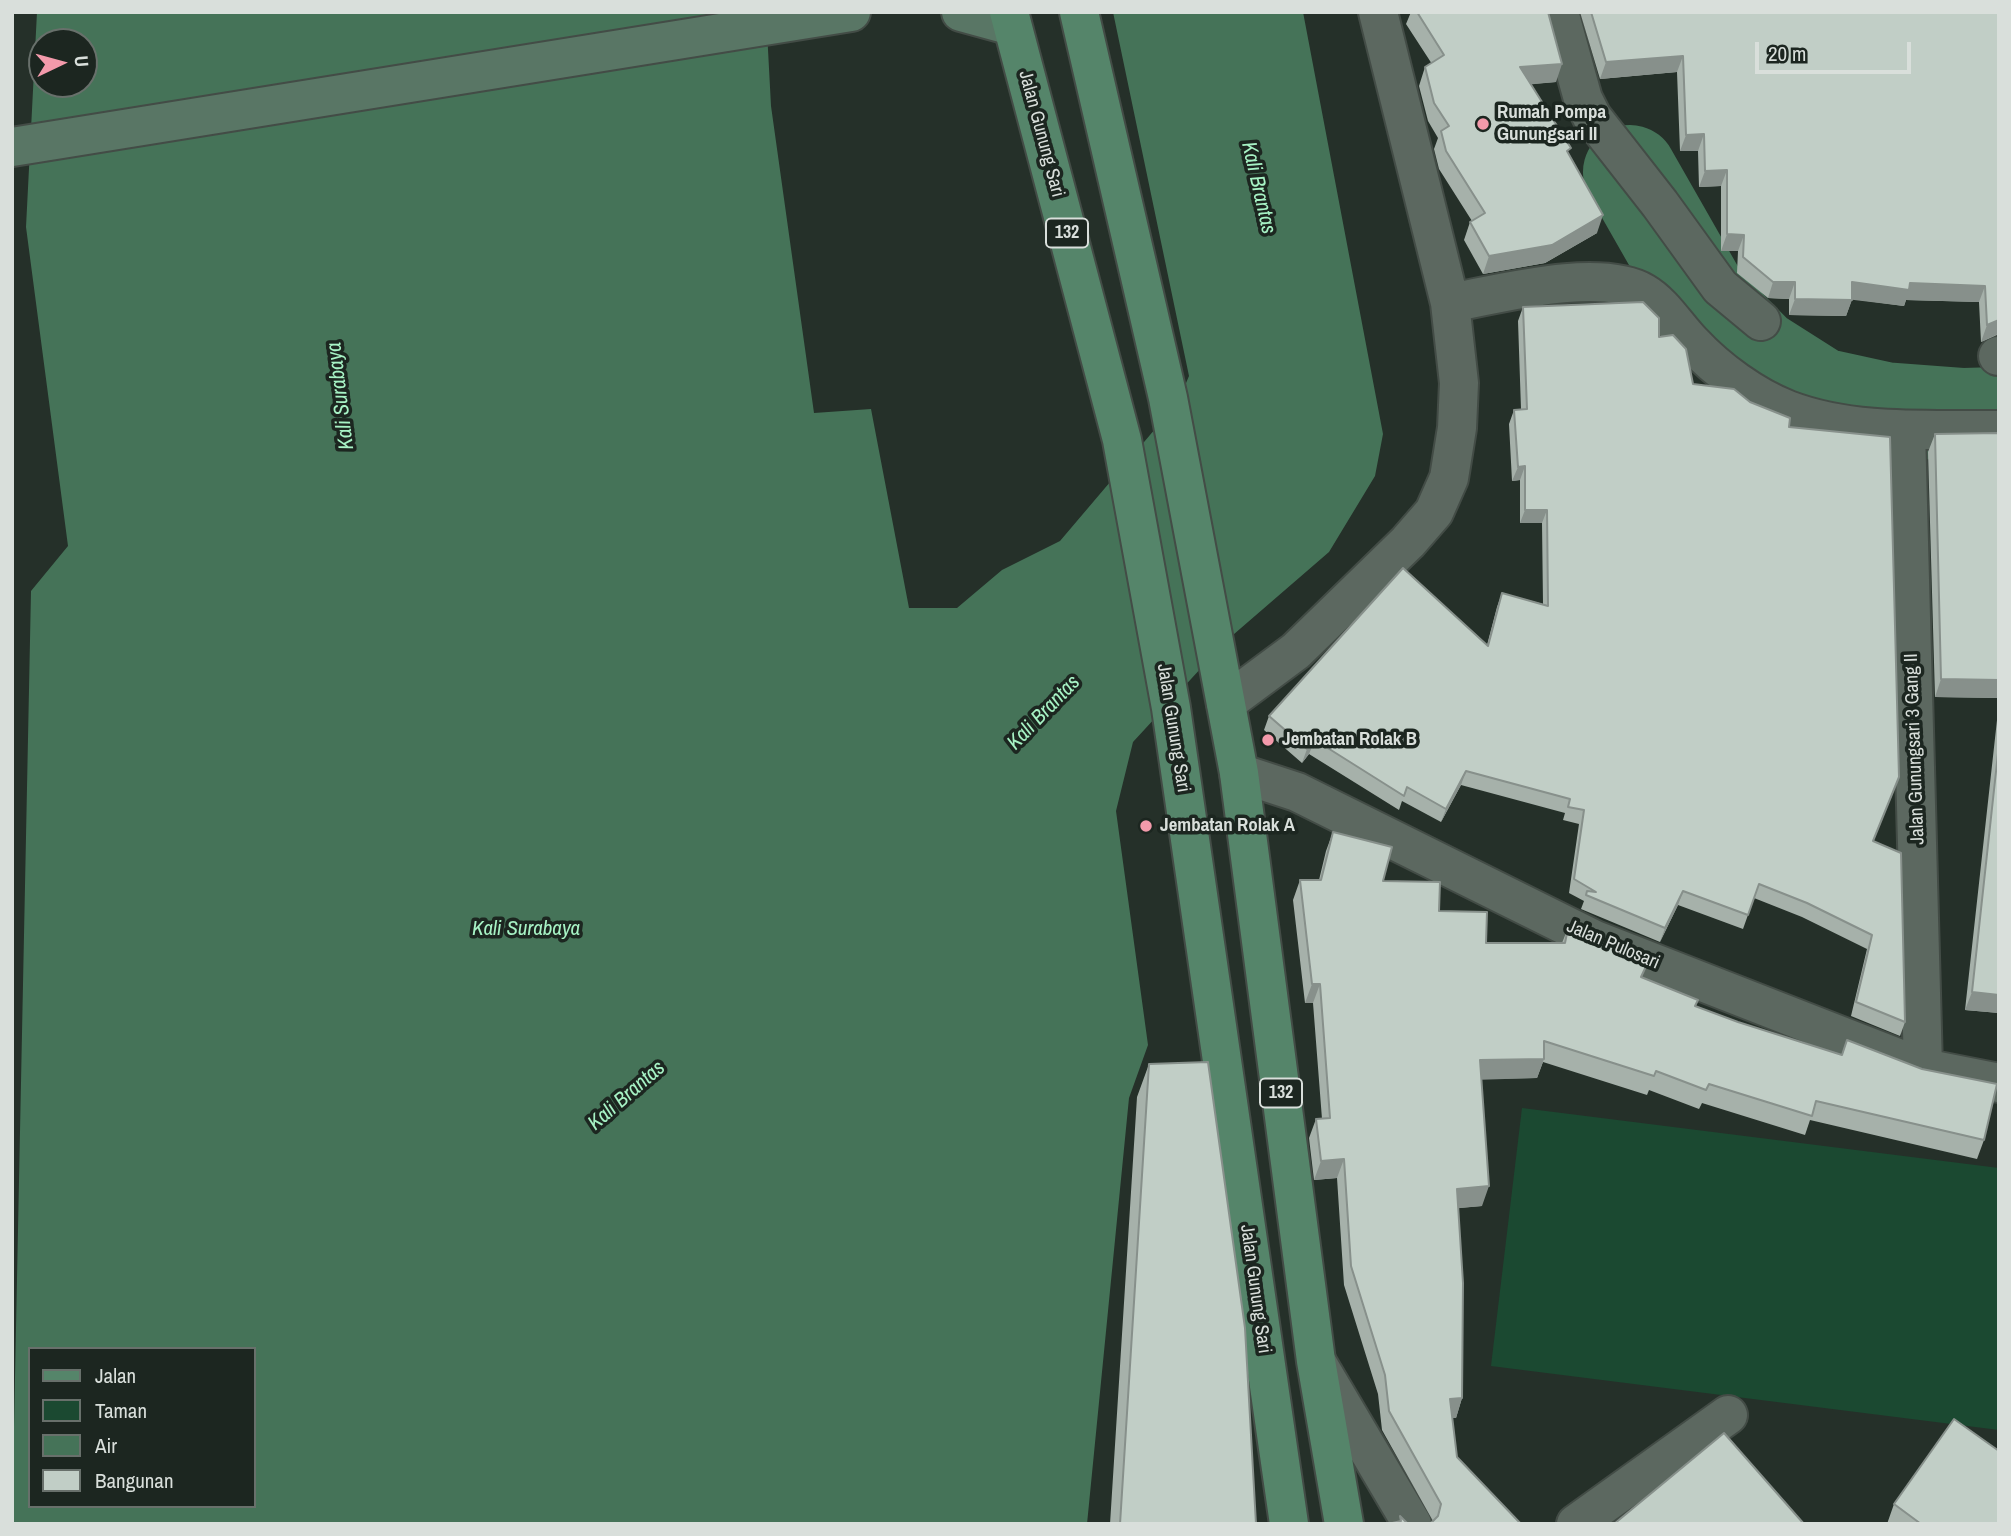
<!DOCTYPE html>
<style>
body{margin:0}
#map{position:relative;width:2011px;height:1536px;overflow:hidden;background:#253029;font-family:"Archivo Narrow",sans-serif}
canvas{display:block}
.frame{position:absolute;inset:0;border:14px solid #d9dfdb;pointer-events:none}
.legend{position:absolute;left:28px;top:1347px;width:228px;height:161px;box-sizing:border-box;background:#1c2620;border:2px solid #68706b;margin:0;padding:9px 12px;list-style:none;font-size:21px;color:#d9dfdb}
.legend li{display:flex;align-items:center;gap:14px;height:35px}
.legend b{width:35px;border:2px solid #68706b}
.north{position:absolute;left:28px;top:28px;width:70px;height:70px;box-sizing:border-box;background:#1c2620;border:2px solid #68706b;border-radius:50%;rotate:85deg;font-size:19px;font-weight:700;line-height:28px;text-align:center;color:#d9dfdb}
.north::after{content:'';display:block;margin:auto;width:24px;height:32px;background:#f39aab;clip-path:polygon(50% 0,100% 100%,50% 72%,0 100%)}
.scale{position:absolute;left:1755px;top:42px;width:156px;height:32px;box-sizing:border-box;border:4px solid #d9dfdb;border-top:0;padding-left:9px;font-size:21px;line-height:24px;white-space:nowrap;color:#d9dfdb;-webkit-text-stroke:5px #1c2620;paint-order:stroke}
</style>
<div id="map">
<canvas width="2011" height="1536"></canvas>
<div class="frame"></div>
<ul class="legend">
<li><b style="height:9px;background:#55856a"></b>Jalan</li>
<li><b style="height:19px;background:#1b4931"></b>Taman</li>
<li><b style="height:19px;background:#457358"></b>Air</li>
<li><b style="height:19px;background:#c1cec6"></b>Bangunan</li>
</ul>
<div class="north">U</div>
<div class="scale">20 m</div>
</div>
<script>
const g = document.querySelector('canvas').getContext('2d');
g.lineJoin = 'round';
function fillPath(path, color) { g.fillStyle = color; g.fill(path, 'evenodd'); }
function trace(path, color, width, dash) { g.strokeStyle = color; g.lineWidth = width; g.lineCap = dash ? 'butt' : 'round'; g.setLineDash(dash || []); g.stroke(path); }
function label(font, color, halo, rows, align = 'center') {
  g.font = font + ' "Archivo Narrow",sans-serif'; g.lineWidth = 7; g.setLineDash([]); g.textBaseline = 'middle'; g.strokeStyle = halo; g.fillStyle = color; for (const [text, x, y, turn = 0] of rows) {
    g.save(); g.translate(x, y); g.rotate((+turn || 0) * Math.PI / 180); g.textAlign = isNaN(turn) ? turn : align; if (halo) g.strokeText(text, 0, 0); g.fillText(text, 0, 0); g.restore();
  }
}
const green = new Path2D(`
 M1522 1108 1999 1168V1430L1491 1366Z`);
const water = new Path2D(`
 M37 12H766L771 106 814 413 871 409 909 608H957L1002 570 1060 541 1178 402 1189 376 1113 12H1303L1383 434 1375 476 1329 552 1226 641 1133 742 1116 811 1148 1045 1129 1098 1087 1524H12L31 591 68 546 26 227ZM42 42H84V84H42ZM30 1349H254V1506H30Z`);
const river = new Path2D(`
 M1630 172 1703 300 1757 355 1820 395 1884 409 1964 415 1999 414`);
const street = new Path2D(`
 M1559 12 1583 99 1592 117 1660 204 1720 287 1761 321
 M1450 303C1499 294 1600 267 1644 293 1663 304 1677 328 1692 343 1717 370 1754 397 1788 410 1854 435 1929 429 1999 430
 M1998 356H1999
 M1906 430 1923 1068
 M1226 703 1296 651 1408 542 1434 512 1449 478 1457 428 1459 383 1450 303 1378 12
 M1239 773 1297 792 1595 940 1923 1068 1999 1083
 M1317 1363 1412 1524
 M1576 1524 1728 1415`);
const secondary = new Path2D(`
 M961 12 1012 26
 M12 147 851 12`);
const primary = new Path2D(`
 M1009 12 1122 440 1171 708 1289 1524
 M1079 12 1168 398 1239 773 1316 1361 1344 1524`);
const wall = new Path2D(`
 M1411 12H1548L1556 82 1531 84 1569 154 1597 233 1545 263 1483 274 1464 240 1470 222 1472 221 1439 169 1434 149 1438 138 1428 121 1419 86 1425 67 1432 64 1406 24Z
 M1580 12H1999V334L1981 342 1979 302 1906 300 1904 306 1852 299 1846 316 1789 315V299L1768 298 1737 273 1738 251H1721V186L1699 187 1698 151H1680L1677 72 1600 79Z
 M1523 307 1659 337 1693 384 1750 402 1789 427 1874 841 1905 1022 1900 1036 1851 1016 1867 949 1802 917 1754 898 1743 929 1678 905 1660 942 1581 909 1584 901 1569 893 1579 824 1563 820 1565 813 1461 785 1441 822 1402 801 1399 810 1309 754 1302 763 1264 730 1269 716 1487 645 1497 607 1502 593 1543 604 1542 523H1520V480L1512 481 1509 424 1514 410 1521 409 1518 321Z
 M1935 434 1999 698 1935 697 1928 452Z
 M1999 702V1013L1965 1010Z
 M1333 832 1383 881 1439 911 1486 943H1562L1568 928 1642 978 1695 1006 1984 1140 1977 1159 1810 1120 1805 1135 1702 1103 1699 1109 1649 1090 1647 1095 1543 1062 1537 1078 1481 1079 1482 1206 1458 1208 1462 1398 1456 1418H1452L1457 1457 1521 1524 1433 1521 1382 1430 1378 1394 1344 1285 1337 1178 1314 1180 1309 1138 1316 1119H1322L1313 1003H1305L1293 900 1300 880H1319L1326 851Z
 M1149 1064 1256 1524H1110L1137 1097Z
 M1894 1504 1999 1524H1887Z`);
const shadedWall = new Path2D(`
 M1683 56 1677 72 1600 79 1606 62Z
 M1562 64 1556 82 1514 86 1520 67Z
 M1704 134 1698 151H1680L1686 135Z
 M1727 170 1721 186 1699 187 1705 171Z
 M1603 215 1597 233 1545 263 1483 274 1489 256Z
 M1727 234 1744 235 1738 251H1721Z
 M1773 282H1795L1789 299 1768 298Z
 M1852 282 1910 283 1985 286 1979 302 1906 300 1904 306 1846 299Z
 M1795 299 1852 300 1846 316 1789 315Z
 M1999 320 1998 334 1981 342 1987 325Z
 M1525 466 1520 480 1512 481 1518 467Z
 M1525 510H1547L1542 523H1520Z
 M1941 679 1999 680V698L1935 697Z
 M1315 740 1309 754 1302 763 1307 749Z
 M1466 771 1461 785 1441 822 1446 809Z
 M1683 891 1678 905 1660 942 1665 928Z
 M1312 984H1320L1313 1003H1305Z
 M1972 992 1999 995V1013L1965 1010Z
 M1544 1059 1537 1078 1473 1080 1480 1060Z
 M1344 1159 1337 1178 1314 1180 1321 1161Z
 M1489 1186 1482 1206 1450 1209 1457 1189Z
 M1462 1398 1456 1418H1443L1450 1399Z`);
const building = new Path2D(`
 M1417 12H1548L1562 64 1520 67 1571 148 1567 151 1603 215 1552 245 1489 256 1470 222 1485 213 1446 151 1441 131 1449 126 1434 103 1425 67 1444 55Z
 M1591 12H1999V320L1987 325 1985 286 1910 283 1909 290 1852 282V300L1795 299V282H1773L1743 257 1744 235 1727 234V170L1705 171 1704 134 1686 135 1683 56 1606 62Z
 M1643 302 1659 318V337L1673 335 1686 349 1693 384 1734 389 1750 402 1790 418 1789 427 1890 437 1899 777 1873 841 1901 853 1905 1022 1856 1002 1872 935 1807 903 1759 884 1748 915 1683 891 1665 928 1586 895 1587 891 1596 892 1574 879 1584 810 1568 807 1570 799 1466 771 1446 809 1407 787 1404 796 1315 740 1307 749 1269 716 1403 568 1488 646 1502 593 1548 606 1547 510H1525V466L1518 467 1514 410 1527 409 1523 307Z
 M1999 433V680L1941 679 1935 434Z
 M1999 744V995L1972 992Z
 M1333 832 1392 847 1383 881 1440 882 1439 911 1487 912 1486 943H1565L1568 928 1648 962 1641 977 1698 1000 1695 1006 1738 1022 1842 1055 1847 1040 1922 1069 1997 1084 1984 1140 1816 1101 1812 1116 1709 1084 1706 1090 1656 1071 1654 1076 1544 1041V1059L1480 1060 1489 1186 1457 1189 1463 1283 1462 1398 1450 1399 1457 1457 1521 1524H1430L1438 1516 1441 1504 1389 1411 1385 1375 1351 1266 1344 1159 1321 1161 1316 1119 1330 1118 1320 984H1312L1300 880H1321Z
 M1208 1062 1245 1328 1256 1524H1120L1149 1064Z
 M1954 1419 1999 1451V1524H1921L1894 1504Z
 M1724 1433 1804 1524H1614Z
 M1400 1516 1408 1524H1388L1401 1521Z`);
const markers = [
 [1483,124,7,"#f39aab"],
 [1268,740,7,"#f39aab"],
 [1146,826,7,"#f39aab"]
];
const shields = [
 [1067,233,42],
 [1281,1093,42]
];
const shieldNames = [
 ["132",1067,233],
 ["132",1281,1093]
];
const poiNames = [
 ["Rumah Pompa",1497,113],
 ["Gunungsari II",1497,135],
 ["Jembatan Rolak B",1282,740],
 ["Jembatan Rolak A",1160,826]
];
const streetNames = [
 ["Jalan Gunung Sari",1041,134,75],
 ["Jalan Gunung Sari",1173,728,81],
 ["Jalan Gunungsari 3 Gang II",1915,749,-92],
 ["Jalan Pulosari",1613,945,23],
 ["Jalan Gunung Sari",1255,1289,82]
];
const waterNames = [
 ["Kali Brantas",1258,188,77],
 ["Kali Surabaya",341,396,-97],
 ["Kali Brantas",1044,713,-46],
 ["Kali Surabaya",526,929],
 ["Kali Brantas",627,1096,-41]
];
fillPath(green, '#1b4931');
fillPath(water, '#457358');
trace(river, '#457358', 94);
trace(street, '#434c46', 42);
trace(secondary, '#434c46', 42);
trace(primary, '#434c46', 42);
trace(street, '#5c6860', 38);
trace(secondary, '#597665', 38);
trace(primary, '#55856a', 38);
fillPath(wall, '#a6b1aa');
fillPath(shadedWall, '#87908b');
fillPath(building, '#c1cec6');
trace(building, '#87908b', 2);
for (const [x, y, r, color] of markers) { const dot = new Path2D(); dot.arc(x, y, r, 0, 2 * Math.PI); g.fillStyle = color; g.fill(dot); trace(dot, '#1c2620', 2.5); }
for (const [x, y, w] of shields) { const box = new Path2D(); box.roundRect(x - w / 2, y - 14.5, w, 29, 5); g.fillStyle = '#1c2620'; g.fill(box); trace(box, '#d9dfdb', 2); }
label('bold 18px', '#d9dfdb', null, shieldNames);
label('bold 19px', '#d9dfdb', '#1c2620', poiNames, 'left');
label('19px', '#d9dfdb', '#1c2620', streetNames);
label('italic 21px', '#a7f3c5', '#1c2620', waterNames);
</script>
